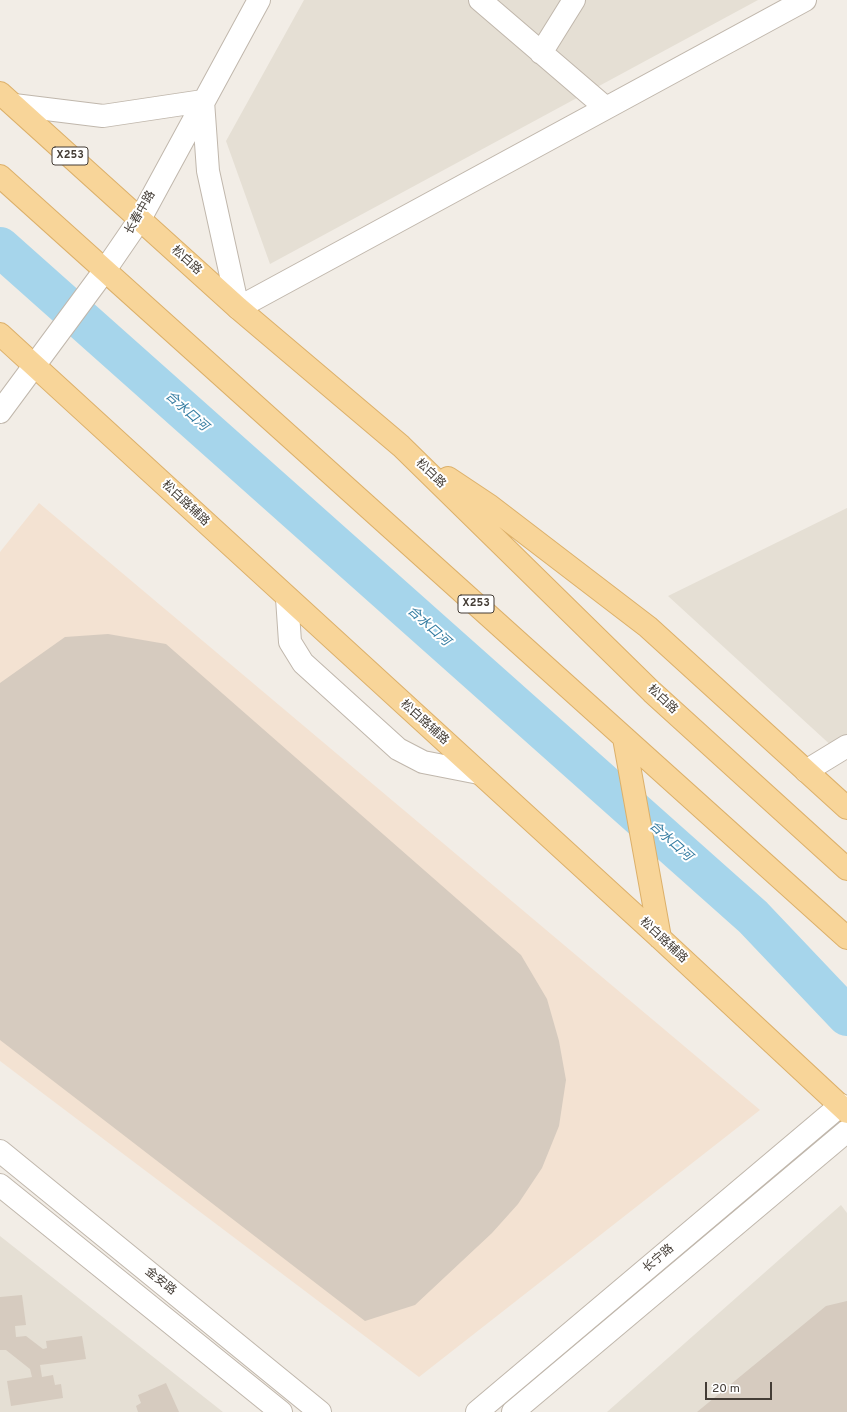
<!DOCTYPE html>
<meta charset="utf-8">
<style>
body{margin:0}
#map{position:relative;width:847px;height:1412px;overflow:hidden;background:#f2ede6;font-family:Overpass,sans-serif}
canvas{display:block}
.scale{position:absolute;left:705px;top:1382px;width:67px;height:18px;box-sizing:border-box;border:2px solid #443d36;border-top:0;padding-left:5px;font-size:12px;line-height:14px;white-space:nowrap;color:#443d36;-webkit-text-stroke:3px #fff;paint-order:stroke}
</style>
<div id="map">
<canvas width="847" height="1412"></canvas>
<div class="scale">20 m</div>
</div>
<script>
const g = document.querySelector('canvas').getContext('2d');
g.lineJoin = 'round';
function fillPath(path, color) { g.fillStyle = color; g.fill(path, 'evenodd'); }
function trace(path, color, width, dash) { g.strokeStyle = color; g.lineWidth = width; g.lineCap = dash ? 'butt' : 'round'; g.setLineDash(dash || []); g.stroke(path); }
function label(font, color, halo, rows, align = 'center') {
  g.font = font + ' Overpass,"Noto Sans SC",sans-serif'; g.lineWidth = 4; g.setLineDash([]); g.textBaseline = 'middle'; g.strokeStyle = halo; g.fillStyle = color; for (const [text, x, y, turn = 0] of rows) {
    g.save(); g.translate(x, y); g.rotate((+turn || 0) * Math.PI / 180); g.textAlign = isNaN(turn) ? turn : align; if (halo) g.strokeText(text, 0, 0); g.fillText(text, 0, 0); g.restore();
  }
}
const residential = new Path2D(`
 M304 0H758L270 264 226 141Z
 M847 508V760L668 596Z
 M841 1205 847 1213V1412H607Z
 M0 1236 223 1412H0Z`);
const commercial = new Path2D(`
 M39 503 760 1110 419 1377 0 1061V552Z`);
const river = new Path2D(`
 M0 247 753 917 847 1016`);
const building = new Path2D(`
 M108 634 166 644 521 955 547 999 559 1041 566 1080 559 1126 542 1168 518 1204 492 1233 415 1305 365 1321 0 1040V683L65 637Z
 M22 1295 26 1325 15 1326 16 1337 26 1336 43 1349 47 1348 46 1341 82 1336 86 1359 40 1365 42 1377 53 1375 55 1385 61 1384 63 1398 11 1406 7 1381 32 1377 30 1369 6 1350H0V1297Z
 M847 1301V1412H697L826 1306Z
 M166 1383 179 1412H138L136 1406 141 1403 138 1395Z`);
const minor = new Path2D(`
 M480 0 606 108
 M541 53 574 0
 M203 101 208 171 238 308 805 0
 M14 105 103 116 203 101
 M0 412 105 270 140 219 259 0
 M287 598 290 642 303 663 398 749 423 762 479 773
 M806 771 847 746
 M0 1151 320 1412
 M0 1185 281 1412
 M477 1412 841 1105
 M513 1412 847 1131`);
const major = new Path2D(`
 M0 93 238 308 401 446 652 692 847 869
 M0 176 847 938
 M0 334 660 938 847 1112
 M448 478 490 506 648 627 847 808
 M624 738 660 938`);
const shields = [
 [70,156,36],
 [476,604,36]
];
const shieldNames = [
 ["X253",70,156],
 ["X253",476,604]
];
const streetNames = [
 ["长春中路",141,213,-60],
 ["松白路",186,261,42],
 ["松白路",430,474,44],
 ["松白路辅路",185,504,43],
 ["松白路",662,700,43],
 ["松白路辅路",424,723,42],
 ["松白路辅路",663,941,43],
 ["长宁路",659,1259,-40],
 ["金安路",160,1282,39]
];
const waterNames = [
 ["合水口河",186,412,42],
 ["合水口河",428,627,42],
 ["合水口河",670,842,42]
];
fillPath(residential, '#e5dfd4');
fillPath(commercial, '#f3e2d2');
trace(river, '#a6d5eb', 40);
fillPath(building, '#d6cbbf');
trace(minor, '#c0b7ac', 24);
trace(major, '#dcb06a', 24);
trace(minor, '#fff', 22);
trace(major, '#f8d599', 22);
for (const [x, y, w] of shields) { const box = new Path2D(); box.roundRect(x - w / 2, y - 9, w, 18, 3); g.fillStyle = '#fff'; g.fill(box); trace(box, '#443d36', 1); }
label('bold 11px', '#443d36', null, shieldNames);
label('12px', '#443d36', '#fff', streetNames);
label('italic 13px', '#347ca1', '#fff', waterNames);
</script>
